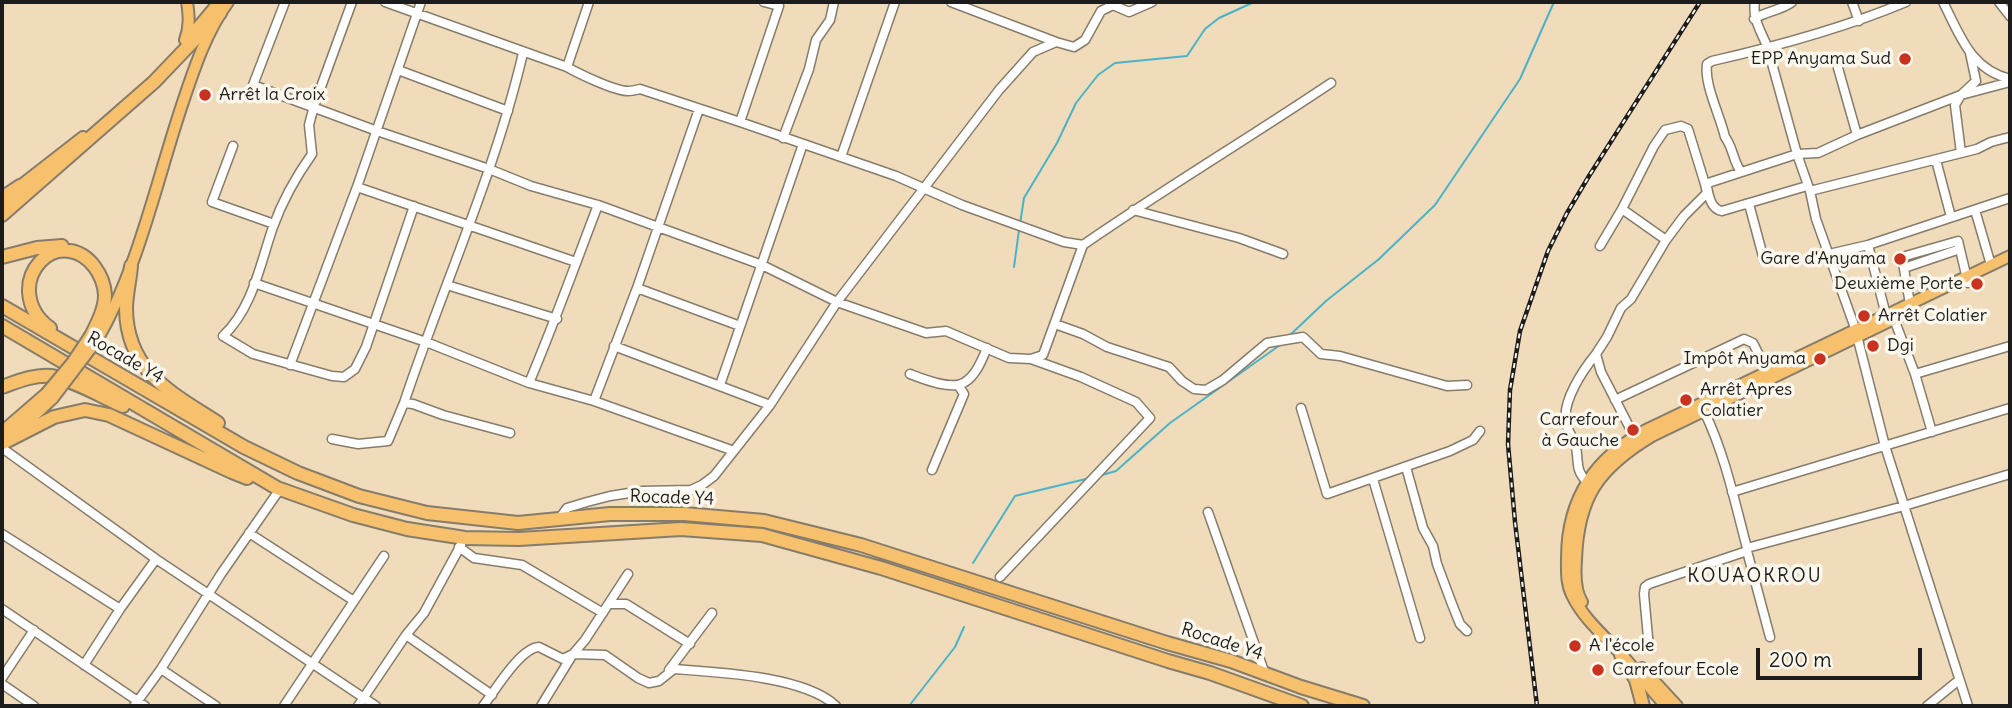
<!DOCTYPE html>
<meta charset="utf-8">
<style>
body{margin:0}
#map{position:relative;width:2012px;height:708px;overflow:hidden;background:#f0dbba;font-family:Delius,sans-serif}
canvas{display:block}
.frame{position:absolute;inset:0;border:4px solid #1c1c1c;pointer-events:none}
.scale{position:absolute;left:1756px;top:648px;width:166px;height:32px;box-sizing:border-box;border:4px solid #1c1c1c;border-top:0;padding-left:9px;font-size:21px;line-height:24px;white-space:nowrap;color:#1c1c1c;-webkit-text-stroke:5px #fbf7ec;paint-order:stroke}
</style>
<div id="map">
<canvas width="2012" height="708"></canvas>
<div class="frame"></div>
<div class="scale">200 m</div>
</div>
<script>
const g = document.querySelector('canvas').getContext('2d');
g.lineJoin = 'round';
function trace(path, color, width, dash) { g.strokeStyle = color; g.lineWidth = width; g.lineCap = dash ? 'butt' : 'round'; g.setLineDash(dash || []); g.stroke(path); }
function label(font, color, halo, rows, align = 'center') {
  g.font = font + ' Delius,sans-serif'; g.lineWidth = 7; g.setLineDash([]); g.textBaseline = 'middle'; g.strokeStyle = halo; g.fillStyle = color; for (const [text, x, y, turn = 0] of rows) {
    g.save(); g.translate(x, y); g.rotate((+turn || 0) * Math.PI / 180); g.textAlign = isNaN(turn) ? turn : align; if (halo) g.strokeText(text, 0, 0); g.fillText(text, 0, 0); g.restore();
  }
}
const stream = new Path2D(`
 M1020 224 1024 198 1057 143 1076 103 1098 75 1115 63 1187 56 1205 29 1219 18 1254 2
 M1014 267 1019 230
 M1289 336 1326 301 1379 259 1435 205 1520 79 1554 2
 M1102 475 1116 471 1170 423 1280 345
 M973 563 1015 496 1090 478
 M909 706 955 647 964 627`);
const minor = new Path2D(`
 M285 2 253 85 377 131 489 169 531 186 598 205 762 265 837 302 926 333 946 331 1009 358 1031 359 1043 355 1083 245
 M352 2 314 106 309 125 312 154C295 178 283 199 273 227 260 264 253 308 223 336L253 354 332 376 344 377 355 369 366 347 414 206
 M385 2 567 67C579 74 615 91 628 91 632 91 636 90 640 89L740 122 896 176 962 205 1064 242 1083 245C1164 189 1249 138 1331 83
 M951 2 1056 42
 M1755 2C1752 20 1762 32 1768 49L1797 154 1810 191 1816 219 1855 328 1885 446 1968 706
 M1852 2 1859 21
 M1943 2C1960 35 1970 69 2010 79
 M1999 2 2010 16
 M1113 5 1129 12 1152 2
 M1754 19C1766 11 1780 11 1792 2
 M567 67 589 2
 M1838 68 1857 135
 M398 70 508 111
 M740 122 779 6 764 2
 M783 138 809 69 816 40 830 20 834 2
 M233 146 212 202 274 224
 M1961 153 1955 105 1961 95 1976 81 1970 53
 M841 157 895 2
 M1936 160 1951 217
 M1741 172C1733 161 1733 147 1725 137 1720 115 1704 85 1707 64L1712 61C1778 46 1844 28 1906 2
 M357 187 576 262
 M1707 187C1709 197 1711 209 1722 211L1807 186
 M1810 191 1977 149 1991 142 2010 137
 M1749 204 1764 260
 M1622 209 1666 240
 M1133 210 1239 238 1283 254
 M1975 210 1991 265
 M1868 245 1886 315
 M1600 246 1622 209 1654 146 1665 130 1681 126 1688 129 1705 184
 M1829 254 1868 245 2010 198
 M1904 268 1960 249
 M254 283 426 342 529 383 594 401 734 451
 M447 285 557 319
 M637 288 740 326
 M1913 310 1910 304 1902 257 1958 241 1968 283
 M1894 319 1915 374 1932 432
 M1055 324 1083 334 1107 347 1169 367 1182 381 1194 389 1206 390 1223 380 1267 343 1303 337 1321 354 1340 356 1447 386 1467 385
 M614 346 770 405
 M290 365 357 187 421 2
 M910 374C923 379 952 391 965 382 976 375 982 360 987 348
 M1915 374 2010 346
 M529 383C554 324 575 265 598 205
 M720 385 803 144
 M1615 400 1744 339 1753 343 1767 371
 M594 401 637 288 699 109
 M404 403 413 404 443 415 510 433
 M1301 408 1327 494 1450 451 1473 440 1480 431
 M1704 411C1725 454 1735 503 1747 548
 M332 439 358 444 388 441 404 403C443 286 495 173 523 53
 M1636 440 1601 372 1596 354 1607 337 1621 308 1631 299 1666 240 1684 216 1707 193 1705 184 1797 154 1818 153 1857 135 1961 95 2010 82
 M2 448 156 559 376 706
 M1406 467 1423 528 1433 546 1437 564 1452 604 1460 624 1467 631
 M932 470 964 394 958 385
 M1373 479 1420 638
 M1587 482C1575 470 1579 463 1576 447 1574 438 1567 431 1566 422 1562 401 1583 370 1596 354
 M1732 492 2010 408
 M1208 512 1265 674
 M559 519 567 508 587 502 610 496 642 491 691 490 702 485 714 476 770 405 837 302 999 90 1033 52 1056 42 1074 47 1085 40 1101 11 1113 5 1114 2
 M249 533 354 601
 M2 534 120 609 84 665
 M459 547 474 558 522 565 603 613
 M1747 551 1770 637
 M1000 577 1150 418 1136 402 1081 377 1031 359
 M609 604H626L690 644
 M2 609 145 706
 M120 609 156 559
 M406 635 424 613 461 545
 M1649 648 1644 594 1645 587 1649 584 1747 551V548L1904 506 2010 474
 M161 669 216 706
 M669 670 712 613
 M2 678 34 630
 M2 684 34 706
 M134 706 161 669 221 574 280 489
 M284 706 384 556
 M358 706 406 635 492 695
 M483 706C495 691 520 648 539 647L563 659 573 654 585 640 628 574
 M541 706 573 654 605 655 638 678 649 683 659 681 674 669C716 672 805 676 836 706
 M1927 706 1959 680`);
const major = new Path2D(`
 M185 40C190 27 189 15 187 2
 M187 40 219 2
 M2 205 20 186 83 137
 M97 340C139 268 157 178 184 99 195 66 207 31 228 2
 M12 436 53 398
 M1582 602C1575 591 1575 573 1576 560 1578 497 1599 468 1652 436L1900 316
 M1642 668 1677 706
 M1666 706C1650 689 1636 670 1620 653 1603 635 1583 618 1572 595 1566 583 1567 571 1567 558 1567 497 1596 457 1648 429L2010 256`);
const highway = new Path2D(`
 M2 198 20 186
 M2 215 154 82 220 13
 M2 257 37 248 62 246
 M131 266C130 280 126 295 126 309 127 372 172 393 218 423
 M2 306 244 447 298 473 359 496 427 513 518 523 610 514H684L764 521 861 545 1167 643 1231 661 1301 687 1363 706
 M2 326 277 488 353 515 407 529 465 538 519 539 681 529 762 535 881 568 1168 661 1210 673 1302 706
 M50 328C37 319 30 307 29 292 28 270 46 247 70 251 90 254 104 276 105 295 105 309 97 324 91 336
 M2 387C16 382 35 374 51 376 74 380 102 397 123 406
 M2 433 47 394
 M3 443 54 417 85 410 109 415 232 472 247 478
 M1621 655 1636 680 1643 706`);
const rail = new Path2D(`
 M1537 706 1515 522 1508 444 1510 390 1520 331 1548 251 1567 213 1589 176 1700 2`);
const majorBridge = new Path2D(`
 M53 398 97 340`);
const highwayBridge = new Path2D(`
 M47 394 73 363 91 336`);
const markers = [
 [1905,59,7,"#c8321e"],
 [205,95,7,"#c8321e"],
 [1900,259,7,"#c8321e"],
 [1977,284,7,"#c8321e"],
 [1864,316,7,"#c8321e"],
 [1873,346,7,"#c8321e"],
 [1820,359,7,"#c8321e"],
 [1686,400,7,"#c8321e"],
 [1633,430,7,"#c8321e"],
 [1575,646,7,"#c8321e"],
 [1598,670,7,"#c8321e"]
];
const poiNames = [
 ["EPP Anyama Sud",1891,59,"right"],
 ["Arrêt la Croix",219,95],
 ["Gare d'Anyama",1886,259,"right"],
 ["Deuxième Porte",1963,284,"right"],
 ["Arrêt Colatier",1878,316],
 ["Dgi",1887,346],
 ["Impôt Anyama",1806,359,"right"],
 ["Arrêt Apres",1700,390],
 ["Colatier",1700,411],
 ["Carrefour",1619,420,"right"],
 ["à Gauche",1619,441,"right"],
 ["A l'école",1589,646],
 ["Carrefour Ecole",1612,670]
];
const streetNames = [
 ["Rocade Y4",125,358,30],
 ["Rocade Y4",672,498,2],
 ["Rocade Y4",1222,642,18]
];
const neighbourhoodNames = [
 ["KOUAOKROU",1755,577]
];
trace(stream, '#4ab3c9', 2);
trace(minor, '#867c6b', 11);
trace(major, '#867c6b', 14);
trace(highway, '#867c6b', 16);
trace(minor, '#fff', 8);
trace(major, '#f7c06c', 10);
trace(highway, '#f7c06c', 12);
trace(rail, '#1c1c1c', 4.5);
trace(rail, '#fbf7ec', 2, [5]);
trace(majorBridge, '#867c6b', 14, []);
trace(highwayBridge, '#867c6b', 16, []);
trace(majorBridge, '#f7c06c', 10);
trace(highwayBridge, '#f7c06c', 12);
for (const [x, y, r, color] of markers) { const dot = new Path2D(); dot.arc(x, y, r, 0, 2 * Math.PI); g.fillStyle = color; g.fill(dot); trace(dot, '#fbf7ec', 2.5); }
label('18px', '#1c1c1c', '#fbf7ec', poiNames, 'left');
label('18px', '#1c1c1c', '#fbf7ec', streetNames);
g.letterSpacing = '2px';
label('19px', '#1c1c1c', '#fbf7ec', neighbourhoodNames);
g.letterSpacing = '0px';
</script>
